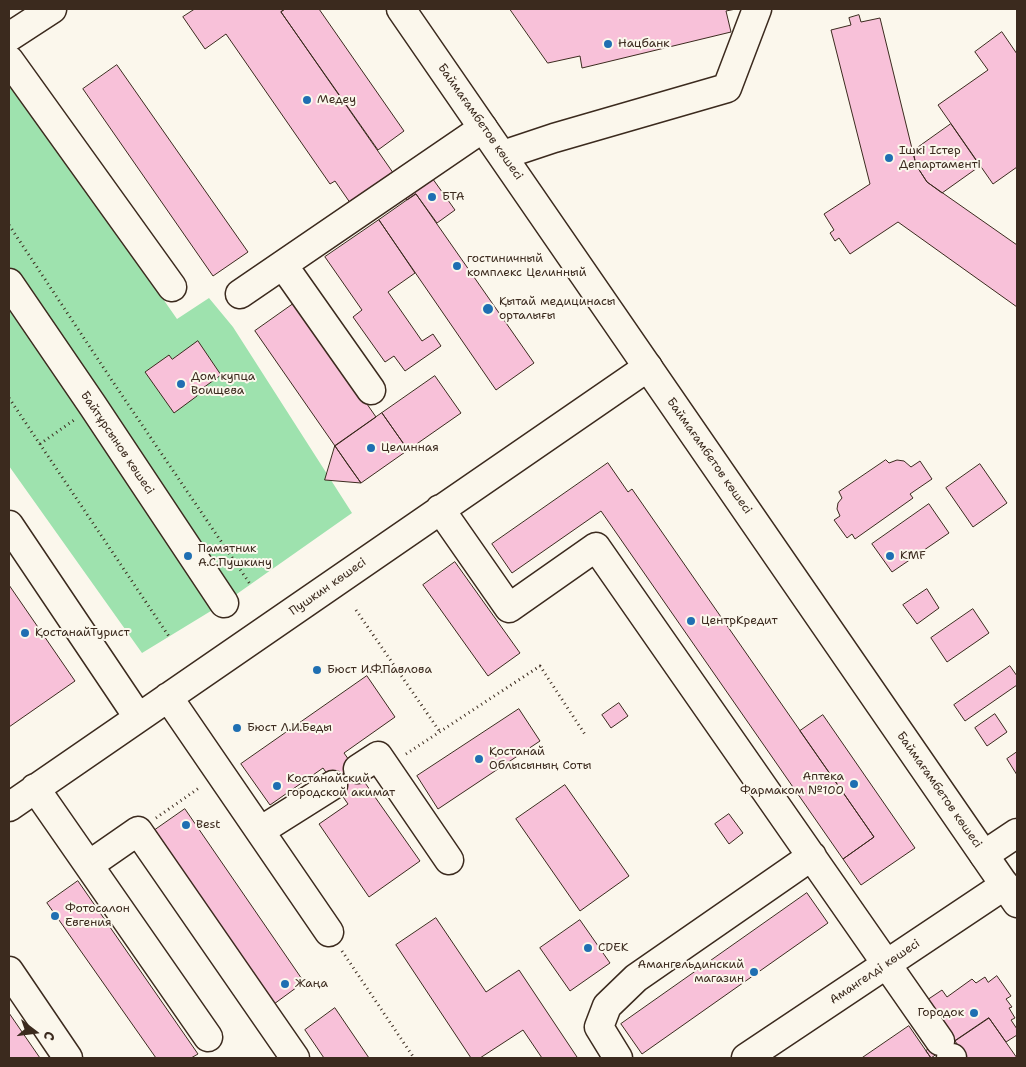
<!DOCTYPE html>
<meta charset="utf-8">
<style>
body{margin:0}
#map{position:relative;width:1026px;height:1067px;overflow:hidden;background:#fbf7ec;font-family:"Shantell Sans",sans-serif}
canvas{display:block}
.frame{position:absolute;inset:0;border:10px solid #3b2a1e;pointer-events:none}
.north{position:absolute;left:10px;top:1007px;width:50px;height:50px;-webkit-text-stroke:4px #fbf7ec;paint-order:stroke;rotate:105deg;font-size:14px;font-weight:700;line-height:20px;text-align:center;color:#3b2a1e}
.north::after{content:'';display:block;margin:auto;width:18px;height:22px;background:#3b2a1e;clip-path:polygon(50% 0,100% 100%,50% 72%,0 100%)}
</style>
<div id="map">
<canvas width="1026" height="1067"></canvas>
<div class="frame"></div>
<div class="north">С</div>
</div>
<script>
const g = document.querySelector('canvas').getContext('2d');
g.lineJoin = 'round';
function fillPath(path, color) { g.fillStyle = color; g.fill(path, 'evenodd'); }
function trace(path, color, width, dash) { g.strokeStyle = color; g.lineWidth = width; g.lineCap = dash ? 'butt' : 'round'; g.setLineDash(dash || []); g.stroke(path); }
function label(font, color, halo, rows, align = 'center') {
  g.font = font + ' "Shantell Sans",sans-serif'; g.lineWidth = 4; g.setLineDash([]); g.textBaseline = 'middle'; g.strokeStyle = halo; g.fillStyle = color; for (const [text, x, y, turn = 0] of rows) {
    g.save(); g.translate(x, y); g.rotate((+turn || 0) * Math.PI / 180); g.textAlign = isNaN(turn) ? turn : align; if (halo) g.strokeText(text, 0, 0); g.fillText(text, 0, 0); g.restore();
  }
}
const green = new Path2D(`
 M9 78 177 319 209 298 233 327 352 513 224 603 142 653 9 466Z`);
const building = new Path2D(`
 M195 9H285L281 12 396 177 353 207 335 181 330 184 226 34 205 49 183 17Z
 M285 9H319L404 131 378 150 281 12Z
 M510 9H736L726 11 731 32 582 68 580 56 548 63Z
 M859 15 861 22 880 18 916 165 927 182 1017 245V307L898 222 850 254 839 238 835 241 830 233 834 230 824 214 870 184 831 30 851 25 849 18Z
 M1002 32 1017 54V167L993 184 938 105 988 70 975 52Z
 M117 65 248 252 213 276 83 89Z
 M951 124 980 166 942 193 927 182 916 165 913 151Z
 M430 175 455 210 437 223 416 194 407 200 403 194Z
 M416 194 534 363 496 390 379 220Z
 M379 220 415 273 388 292 422 341 433 334 441 346 405 371 394 356 385 362 353 317 362 310 325 257Z
 M296 302 376 417 335 446 255 331Z
 M198 341 221 375 196 393 197 396 174 413 145 372 169 355 172 359Z
 M435 376 461 413 408 450 382 413Z
 M382 413 408 450 361 483 335 446Z
 M335 446 348 465 361 483 325 480Z
 M886 460 889 463 897 460 904 461 911 467 920 461 932 479 910 494 913 498 855 539 852 534 847 538 834 520 840 516 837 509 838 503 842 498 839 492Z
 M608 463 628 492 632 489 874 837 843 859 601 511 512 573 492 544Z
 M980 464 1007 503 973 527 946 488Z
 M929 504 949 533 892 572 872 544Z
 M455 562 520 653 488 676 423 585Z
 M9 585 75 681 9 727Z
 M927 589 939 608 917 624 903 605Z
 M973 609 989 633 947 662 931 638Z
 M1010 666 1017 676V685L965 721 954 705Z
 M367 676 395 717 344 753 420 861 369 897 319 824 348 804 323 768 270 805 241 764Z
 M619 703 628 716 611 728 602 715Z
 M519 709 540 741 438 809 417 776Z
 M995 714 1007 732 987 746 975 728Z
 M823 715 915 848 861 885 843 859 874 837 800 731Z
 M1017 752V775L1007 759Z
 M565 785 629 876 580 911 516 819Z
 M185 809 304 982 274 1004 155 830Z
 M729 814 743 833 729 844 715 824Z
 M78 881 198 1054 191 1058H156L47 903Z
 M807 893 828 923 642 1054 621 1024Z
 M436 918 486 992 519 970 577 1057 575 1058H542L523 1030 480 1058H471L396 945Z
 M580 920 610 963 570 991 540 948Z
 M997 976 1011 996 1006 999 1012 1007 1009 1008 1015 1018 1011 1020 1017 1029V1035L1006 1042 989 1018 955 1041 927 1000 942 990 947 997 972 979 976 983 985 977 988 982Z
 M335 1008 369 1058H324L305 1030Z
 M9 1013 40 1058H9Z
 M989 1018 1017 1058H967L955 1041Z
 M909 1026 931 1058H862Z
 M950 1034 955 1041 931 1058 926 1051Z`);
const path = new Path2D(`
 M9 225 117 388 250 584
 M9 398 170 638
 M40 444 74 420
 M356 610 440 732
 M406 754 540 666 586 736
 M156 818 199 788
 M342 951 414 1058`);
const minor = new Path2D(`
 M9 60 172 287
 M503 155 554 138 727 88 757 9
 M283 265 371 390
 M9 283 93 406 224 603
 M240 294 483 128
 M440 509 509 608 596 547 940 1041
 M9 525 138 717
 M168 697 329 932
 M358 769 378 756 449 860
 M35 788 208 1037
 M9 807 648 367
 M260 831 333 785
 M984 855 1017 833
 M89 865 138 831 295 1058
 M9 971 68 1058
 M618 1058 599 1027 607 1006 636 978 812 856
 M746 1058 1005 885
 M951 1058H952`);
const major = new Path2D(`
 M401 9 1017 903
 M9 37 52 9`);
const markers = [
 [608,44,5,"#1f6fb2"],
 [307,100,5,"#1f6fb2"],
 [889,158,5,"#1f6fb2"],
 [432,197,5,"#1f6fb2"],
 [457,266,5,"#1f6fb2"],
 [488,309,6,"#1f6fb2"],
 [181,384,5,"#1f6fb2"],
 [371,448,5,"#1f6fb2"],
 [188,556,5,"#1f6fb2"],
 [890,556,5,"#1f6fb2"],
 [691,621,5,"#1f6fb2"],
 [25,633,5,"#1f6fb2"],
 [317,670,5,"#1f6fb2"],
 [237,728,5,"#1f6fb2"],
 [479,759,5,"#1f6fb2"],
 [854,784,5,"#1f6fb2"],
 [277,786,5,"#1f6fb2"],
 [186,825,5,"#1f6fb2"],
 [55,916,5,"#1f6fb2"],
 [588,948,5,"#1f6fb2"],
 [754,972,5,"#1f6fb2"],
 [285,984,5,"#1f6fb2"],
 [974,1013,5,"#1f6fb2"]
];
const poiNames = [
 ["Нацбанк",618,44],
 ["Медеу",317,100],
 ["Ішкі Істер",899,151],
 ["Департаменті",899,165],
 ["БТА",442,197],
 ["гостиничный",467,259],
 ["комплекс Целинный",467,273],
 ["Қытай медицинасы",499,302],
 ["орталығы",499,316],
 ["Дом купца",191,377],
 ["Воищева",191,391],
 ["Целинная",381,448],
 ["Памятник",198,549],
 ["А.С.Пушкину",198,563],
 ["KMF",900,556],
 ["ЦентрКредит",701,621],
 ["ҚостанайТурист",35,633],
 ["Бюст И.Ф.Павлова",327,670],
 ["Бюст Л.И.Беды",247,728],
 ["Қостанай",489,752],
 ["Облысының Соты",489,766],
 ["Аптека",844,777,"right"],
 ["Фармаком №100",844,791,"right"],
 ["Костанайский",287,779],
 ["городской акимат",287,793],
 ["Best",196,825],
 ["Фотосалон",65,909],
 ["Евгения",65,923],
 ["CDEK",598,948],
 ["Амангельдинский",744,965,"right"],
 ["магазин",744,979,"right"],
 ["Жаңа",295,984],
 ["Городок",964,1013,"right"]
];
const streetNames = [
 ["Баймағамбетов көшесі",480,122,55],
 ["Байтұрсынов көшесі",117,443,56],
 ["Баймағамбетов көшесі",709,456,55],
 ["Пушкин көшесі",328,587,-35],
 ["Баймағамбетов көшесі",939,790,55],
 ["Амангелді көшесі",875,972,-34]
];
fillPath(green, '#9ee2ae');
fillPath(building, '#f8c1d9');
trace(building, '#3b2a1e', 1);
trace(minor, '#3b2a1e', 31);
trace(major, '#3b2a1e', 31);
trace(path, '#3b2a1e', 3, [1, 4]);
trace(minor, '#fbf7ec', 28);
trace(major, '#fbf7ec', 28);
for (const [x, y, r, color] of markers) { const dot = new Path2D(); dot.arc(x, y, r, 0, 2 * Math.PI); g.fillStyle = color; g.fill(dot); trace(dot, '#fbf7ec', 2); }
label('12px', '#3b2a1e', '#fbf7ec', poiNames, 'left');
label('12px', '#3b2a1e', '#fbf7ec', streetNames);
</script>
